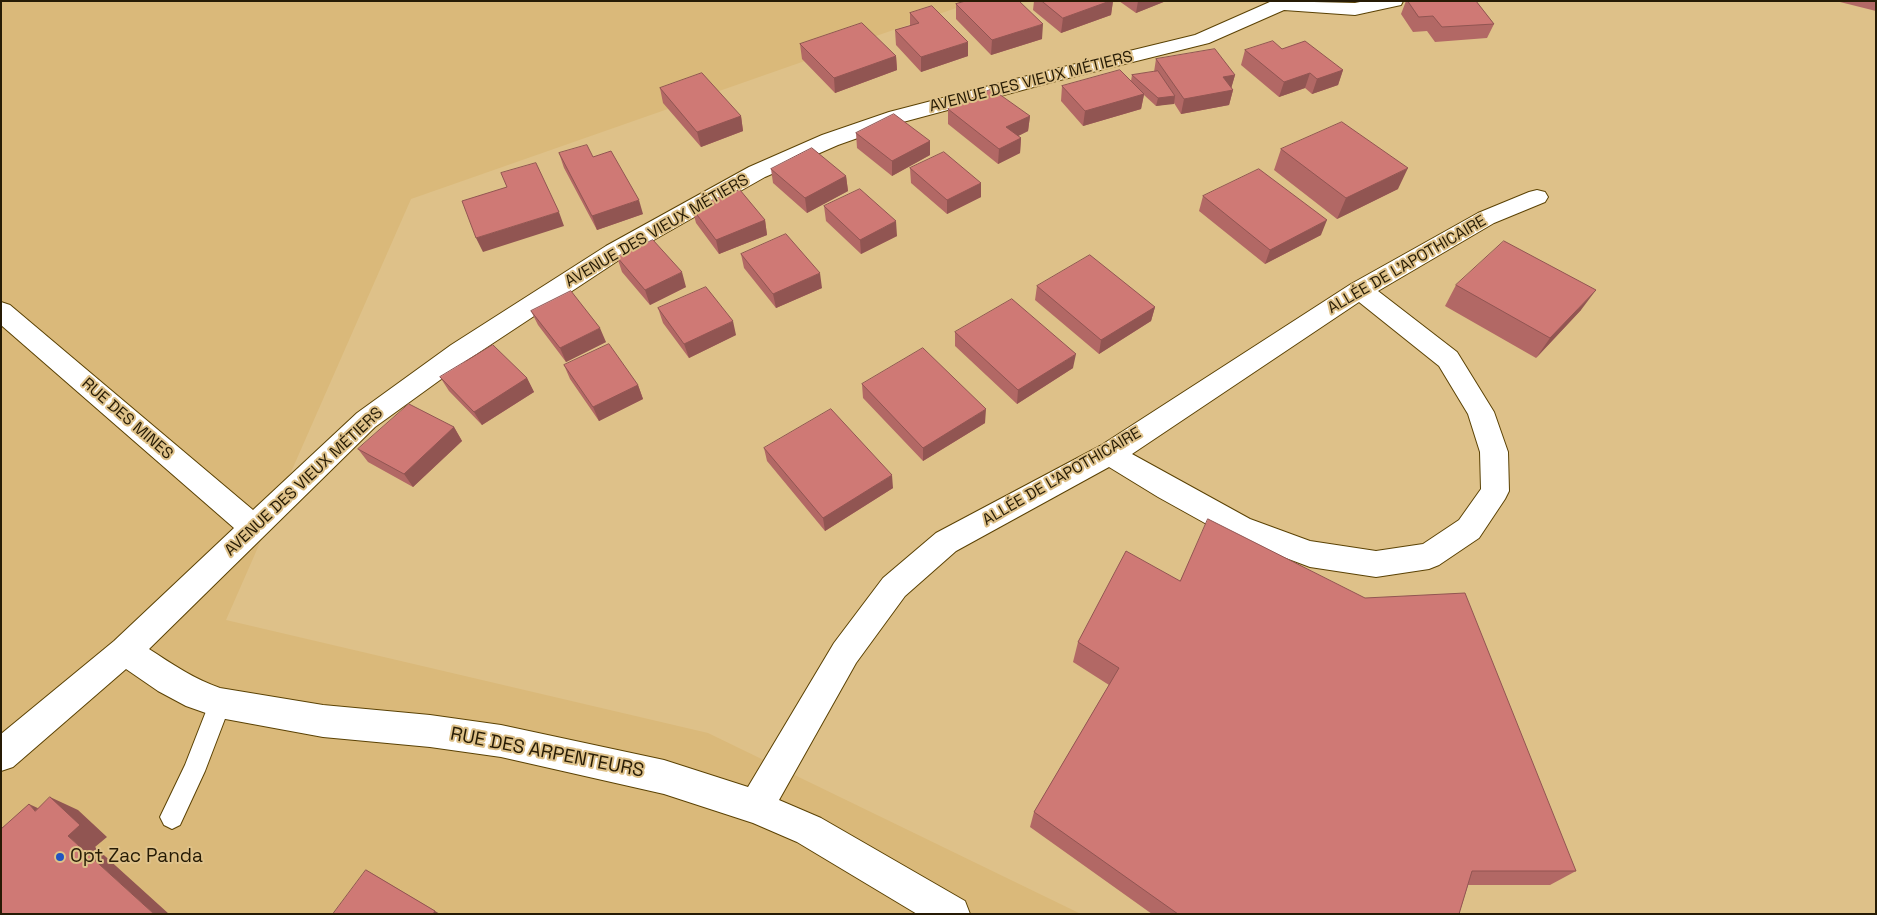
<!DOCTYPE html>
<meta charset="utf-8">
<style>
body{margin:0}
#map{position:relative;width:1877px;height:915px;overflow:hidden;background:#dec189;font-family:"Space Grotesk",sans-serif}
canvas{display:block}
.frame{position:absolute;inset:0;border:2px solid #261b05;pointer-events:none}
</style>
<div id="map">
<canvas width="1877" height="915"></canvas>
<div class="frame"></div>
</div>
<script>
const g = document.querySelector('canvas').getContext('2d');
g.lineJoin = 'round';
function fillPath(path, color) { g.fillStyle = color; g.fill(path, 'evenodd'); }
function trace(path, color, width, dash) { g.strokeStyle = color; g.lineWidth = width; g.lineCap = dash ? 'butt' : 'round'; g.setLineDash(dash || []); g.stroke(path); }
function label(font, color, halo, rows, align = 'center') {
  g.font = font + ' "Space Grotesk",sans-serif'; g.lineWidth = 4; g.setLineDash([]); g.textBaseline = 'middle'; g.strokeStyle = halo; g.fillStyle = color; for (const [text, x, y, turn = 0] of rows) {
    g.save(); g.translate(x, y); g.rotate((+turn || 0) * Math.PI / 180); g.textAlign = isNaN(turn) ? turn : align; if (halo) g.strokeText(text, 0, 0); g.fillText(text, 0, 0); g.restore();
  }
}
const built = new Path2D(`
 M1 1H976L411 199 226 620 708 733 1081 914H1Z`);
const lane = new Path2D(`
 M220 693 228 696 231 703 205 771 180 825 172 829 164 825 160 817 185 765 212 696Z`);
const street = new Path2D(`
 M1272 1 1355 3 1365 1H1403L1401 5 1355 15 1284 10 1209 43 1056 81 903 122 838 145 765 177 622 258 469 359 375 427 149 649C172 664 194 679 220 688L323 705 430 715 501 725 664 760 748 787 834 643 883 578 936 533 1100 446 1351 284 1478 213 1529 192 1537 190 1545 192 1548 197 1545 202 1494 223 1378 291 1457 352 1494 412 1508 452 1509 491 1505 499 1479 538 1439 565 1429 569 1376 577 1310 567 1230 537 1158 497 1109 467 956 551 905 596 856 663 779 800 821 818 965 901 970 914H917L797 842 753 823 664 794 501 757 430 747 323 737 220 718 186 706 158 691 126 669 13 767 1 771V734L114 641 234 528 1 325V302L10 305 253 510 357 413 451 345 606 246 749 167 822 135 889 112 1043 72 1195 35ZM1359 302 1439 366 1468 414 1480 452 1481 489 1459 520 1423 544 1376 551 1310 541 1250 519 1132 454Z`);
const wall = new Path2D(`
 M1034 1H1113L1111 15 1061 33 1033 10Z
 M1119 1H1166L1136 13Z
 M1406 1H1476L1494 24 1487 38 1435 42 1427 31 1413 32 1401 14Z
 M1840 1H1876V11L1840 2Z
 M956 4 1042 39 991 55 956 19Z
 M910 13 968 56 921 72 896 45 895 30 910 26Z
 M800 44 896 56 897 70 835 93 802 59Z
 M1282 49 1343 70 1338 85 1312 94 1305 88 1279 97 1241 65 1245 50Z
 M1156 59 1235 75 1231 88 1233 90 1229 105 1181 114 1174 103 1156 106 1144 95 1141 109 1083 126 1061 101 1062 86 1131 81 1132 75 1154 72Z
 M660 88 741 116 743 131 701 147 663 103Z
 M948 109 1030 116 1028 131 1018 136 1021 138 1020 153 998 164 948 124Z
 M856 133 930 141V155L892 176 857 148Z
 M1281 149 1398 189 1337 219 1274 170Z
 M559 153 643 214 597 230 564 168Z
 M910 168 981 183V197L947 214 911 183Z
 M771 169 846 176 848 191 807 213 773 183Z
 M1203 196 1321 235 1265 264 1199 211Z
 M824 206 897 236 861 254 826 221Z
 M692 208 765 220 767 235 719 254 696 223Z
 M741 254 822 288 776 308 744 268Z
 M617 257 686 287 650 305 622 272Z
 M1456 285 1581 310 1536 358 1445 306Z
 M1037 286 1155 307 1151 321 1099 354 1035 300Z
 M658 308 736 335 689 358 663 323Z
 M531 311 606 342 566 362 538 325Z
 M955 332 1073 368 1017 404 955 346Z
 M564 365 638 385 643 399 599 421 570 379Z
 M440 377 527 378 534 392 482 425 449 391Z
 M862 384 985 423 923 461 863 398Z
 M454 427 462 441 413 487 368 462 358 449Z
 M764 448 893 488 825 531 767 461Z
 M1078 642 1576 871 1550 885H1468L1459 914H1152L1030 827 1034 812 1109 685 1073 662Z`);
const shadedWall = new Path2D(`
 M1110 1H1113L1111 15 1061 33 1063 18Z
 M1138 1H1166L1136 13Z
 M1043 24 1042 39 991 55 992 40Z
 M968 42V56L921 72V57Z
 M896 56 897 70 835 93 834 78Z
 M1343 70 1338 85 1312 94 1317 79Z
 M1310 73 1305 88 1279 97 1284 82Z
 M1235 75 1231 89 1223 77Z
 M1233 90 1229 105 1181 114 1184 99Z
 M1144 94 1141 109 1083 126 1085 111Z
 M1175 96 1174 104 1156 106 1158 98Z
 M741 116 743 131 701 147 697 132Z
 M1030 116 1028 131 1006 142V127Z
 M1021 138 1020 153 998 164 999 149Z
 M930 141V155L892 176V161Z
 M1408 168 1398 189 1337 219 1346 198Z
 M846 176 848 191 807 213 805 198Z
 M981 183V197L947 214V200Z
 M639 200 643 214 597 230 592 216Z
 M559 212 564 226 483 252 476 238Z
 M765 220 767 235 719 254 716 240Z
 M1327 220 1321 235 1265 264 1270 250Z
 M896 221 897 236 861 254 860 240Z
 M682 272 686 287 650 305 645 290Z
 M820 273 822 288 776 308 773 294Z
 M1596 290 1581 310 1536 358 1550 338Z
 M1155 307 1151 321 1099 354 1101 340Z
 M733 321 736 335 689 358 684 344Z
 M600 328 606 342 566 362 560 348Z
 M1076 354 1073 368 1017 404 1018 390Z
 M527 378 534 392 482 425 474 412Z
 M638 385 643 399 599 421 593 407Z
 M986 409 985 423 923 461V448Z
 M454 427 462 441 413 487 404 474Z
 M892 475 893 488 825 531 823 518Z
 M50 797 78 810 107 837 95 847 169 914H154L68 836Z
 M29 804 57 817 35 811Z
 M366 870 440 914H433Z`);
const building = new Path2D(`
 M966 1H1019L1043 24 992 40 956 4Z
 M1042 1H1110L1063 18Z
 M1408 1H1476L1494 24 1442 27 1433 16 1419 17Z
 M932 6 968 42 921 57 895 30 919 23 910 13Z
 M862 23 896 56 834 78 800 44Z
 M1273 41 1282 49 1305 41 1343 70 1317 79 1310 73 1284 82 1245 50Z
 M1215 49 1235 75 1223 77 1233 90 1184 99 1156 59Z
 M1120 70 1144 94 1085 111 1062 86Z
 M1158 71 1175 96 1158 98 1132 75Z
 M702 73 741 116 697 132 660 88Z
 M992 89 1030 116 1006 127 1021 138 999 149 948 109Z
 M894 114 930 141 892 161 856 133Z
 M1342 122 1408 168 1346 198 1281 149Z
 M587 145 593 157 611 151 639 200 592 216 559 153Z
 M812 148 846 176 805 198 771 169Z
 M944 152 981 183 947 200 910 168Z
 M536 163 559 212 476 238 462 201 507 187 501 173Z
 M1259 169 1327 220 1270 250 1203 196Z
 M860 189 896 221 860 240 824 206Z
 M740 190 765 220 716 240 692 208Z
 M786 234 820 273 773 294 741 254Z
 M653 240 682 272 645 290 617 257Z
 M1504 241 1596 290 1550 338 1456 285Z
 M1090 255 1155 307 1101 340 1037 286Z
 M706 287 733 321 684 344 658 308Z
 M571 291 600 328 560 348 531 311Z
 M1012 299 1076 354 1018 390 955 332Z
 M609 344 638 385 593 407 564 365Z
 M493 345 527 378 474 412 440 377Z
 M923 348 986 409 923 448 862 384Z
 M409 404 454 427 404 474 358 449Z
 M831 409 892 475 823 518 764 448Z
 M1208 519 1365 598 1465 593 1576 871H1472L1459 914H1178L1034 812 1119 668 1078 642 1126 551 1180 581Z
 M50 797 80 825 68 836 154 914H1V829L29 804 35 811Z
 M366 870 435 911 433 914H333Z`);
const markers = [
 [60,857,5,"#2154c1"]
];
const streetNames = [
 ["AVENUE DES VIEUX MÉTIERS",1031,82,-14],
 ["AVENUE DES VIEUX MÉTIERS",657,231,-30],
 ["ALLÉE DE L'APOTHICAIRE",1407,265,-30],
 ["RUE DES MINES",127,419,41],
 ["ALLÉE DE L'APOTHICAIRE",1062,477,-30],
 ["AVENUE DES VIEUX MÉTIERS",304,482,-43]
];
const nearStreetnames = [
 ["RUE DES ARPENTEURS",547,753,11]
];
const nearPoinames = [
 ["Opt Zac Panda",70,857]
];
fillPath(built, '#dab97a');
trace(lane, '#5b4204', 2);
trace(street, '#5b4204', 2);
fillPath(lane, '#fff');
fillPath(street, '#fff');
fillPath(wall, '#b26865');
fillPath(shadedWall, '#915552');
fillPath(building, '#cf7975');
trace(building, '#915552', 1);
for (const [x, y, r, color] of markers) { const dot = new Path2D(); dot.arc(x, y, r, 0, 2 * Math.PI); g.fillStyle = color; g.fill(dot); trace(dot, '#dec189', 2); }
label('16px', '#261b05', '#dec189', streetNames);
label('19px', '#261b05', '#dec189', nearStreetnames);
label('19px', '#261b05', '#dec189', nearPoinames, 'left');
</script>
